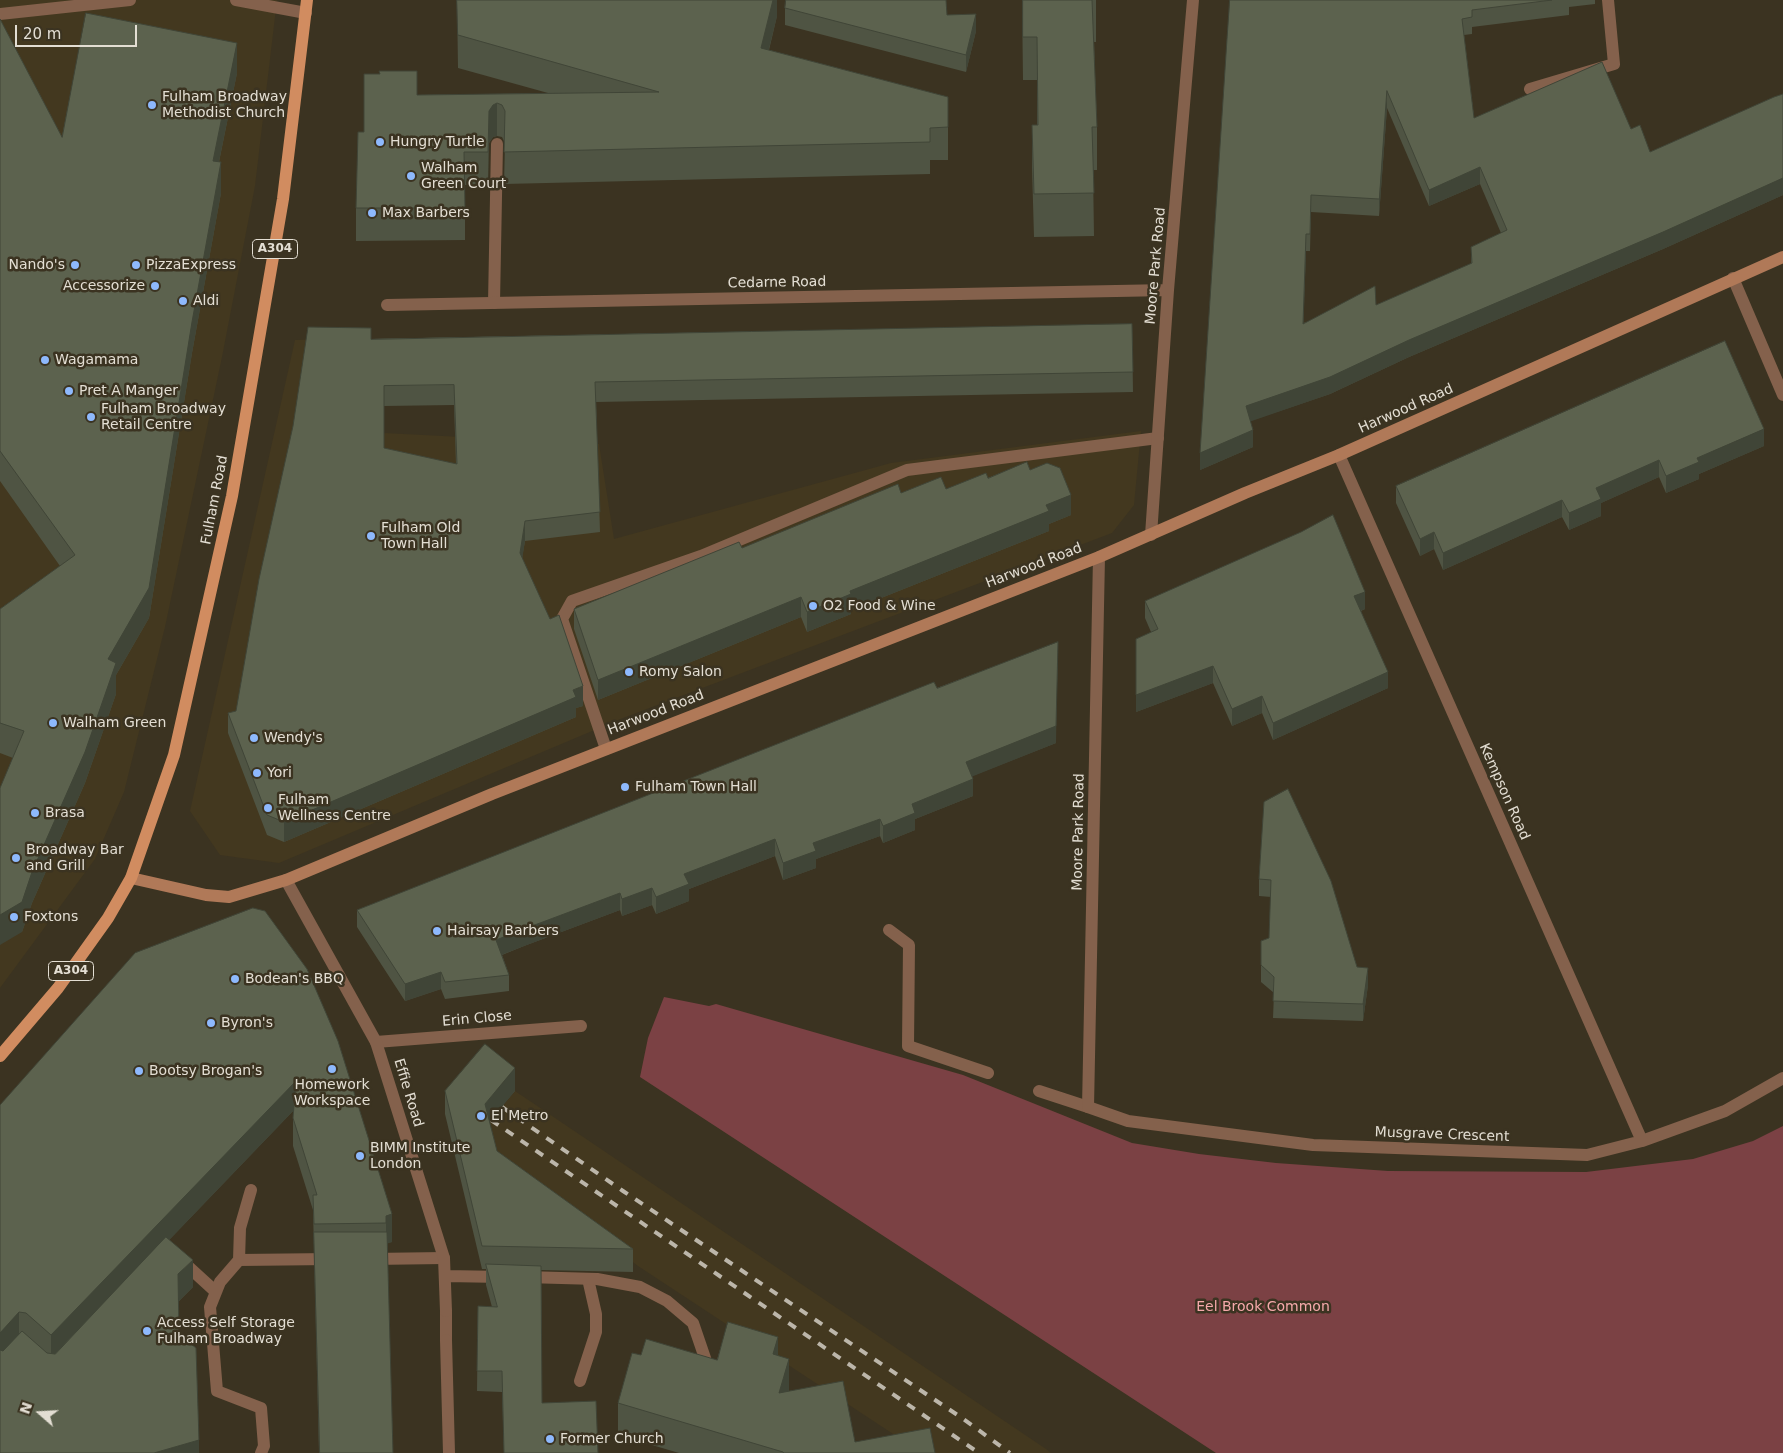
<!DOCTYPE html>
<style>
body{margin:0}
#map{position:relative;width:1783px;height:1453px;overflow:hidden;background:#3b3321;font-family:"DejaVu Sans",sans-serif}
canvas{display:block}
.north{position:absolute;left:15px;top:1388px;width:50px;height:50px;-webkit-text-stroke:4px #3b3321;paint-order:stroke;rotate:289deg;font-size:14px;font-weight:700;line-height:20px;text-align:center;color:#e3ded3}
.north::after{content:'';display:block;margin:auto;width:18px;height:22px;background:#e3ded3;clip-path:polygon(50% 0,100% 100%,50% 72%,0 100%)}
.scale{position:absolute;left:15px;top:25px;width:122px;height:22px;box-sizing:border-box;border:2px solid #e3ded3;border-top:0;padding-left:6px;font-size:15px;line-height:18px;white-space:nowrap;color:#e3ded3;-webkit-text-stroke:4px #3b3321;paint-order:stroke}
</style>
<div id="map">
<canvas width="1783" height="1453"></canvas>
<div class="north">N</div>
<div class="scale">20 m</div>
</div>
<script>
const g = document.querySelector('canvas').getContext('2d');
g.lineJoin = 'round';
function fillPath(path, color) { g.fillStyle = color; g.fill(path, 'evenodd'); }
function trace(path, color, width, dash) { g.strokeStyle = color; g.lineWidth = width; g.lineCap = dash ? 'butt' : 'round'; g.setLineDash(dash || []); g.stroke(path); }
function label(font, color, halo, rows, align = 'center') {
  g.font = font + ' "DejaVu Sans",sans-serif'; g.lineWidth = 5; g.setLineDash([]); g.textBaseline = 'middle'; g.strokeStyle = halo; g.fillStyle = color; for (const [text, x, y, turn = 0] of rows) {
    g.save(); g.translate(x, y); g.rotate((+turn || 0) * Math.PI / 180); g.textAlign = isNaN(turn) ? turn : align; if (halo) g.strokeText(text, 0, 0); g.fillText(text, 0, 0); g.restore();
  }
}
const built = new Path2D(`
 M0 0H277L255 186 222 357 165 627 124 792 95 859 0 988Z
 M367 338 384 433 599 444 614 539 891 463 1141 431 1134 505 1112 533 623 718 279 863 220 855 190 811 295 340Z
 M515 1091 1046 1449 1051 1453H922L638 1266 492 1154 485 1127Z`);
const green = new Path2D(`
 M664 997 709 1006 716 1004 963 1075 1132 1143 1199 1154 1276 1163 1388 1171 1586 1172 1693 1159 1753 1141 1783 1126V1453H1216L640 1077 648 1038Z`);
const lane = new Path2D(`
 M236 0 306 13
 M0 14 130 0
 M1530 89 1614 64 1608 0
 M494 303 497 144
 M606 749 562 619 572 601 701 556 907 470 1158 438
 M889 930 909 945 908 1046 988 1073
 M376 1042 581 1026
 M1039 1091 1088 1107
 M371 1259 444 1258
 M181 1260 216 1292
 M239 1260 240 1228 251 1190
 M446 1311V1340
 M580 1381 596 1332V1314L588 1279
 M261 1453 264 1446 261 1408 217 1391 210 1307 220 1282 239 1260 331 1259`);
const street = new Path2D(`
 M1733 278 1783 395
 M387 305 1168 290
 M1339 455 1642 1141
 M1151 535 1168 290 1193 0
 M1099 557 1088 1107 1128 1121 1313 1145 1587 1155 1642 1141 1725 1111 1783 1078
 M286 880 376 1042 444 1258 446 1311
 M446 1276 503 1277
 M525 1277 597 1279 640 1287 667 1301 693 1323 707 1364
 M446 1340 449 1453`);
const secondary = new Path2D(`
 M131 878 206 895 229 897 286 880 492 794 1099 557 1245 493 1339 455 1783 257`);
const primary = new Path2D(`
 M0 1056 58 988 108 918 131 878 174 755 232 496 283 199 307 0`);
const rail = new Path2D(`
 M502 1107 623 1191 962 1418 1010 1453
 M491 1120 979 1453`);
const wall = new Path2D(`
 M457 0H777V16L769 50 948 97V160H930V174L504 184 505 143 502 137 497 136 493 137 489 143 488 184 465 185V240L356 241V208L364 132 417 95 548 93 458 68Z
 M1022 0H1096V42H1094L1097 127V170H1093L1094 236 1034 237 1032 168V125H1037V80H1023Z
 M1230 0H1595V4L1569 7V15L1472 27V34L1464 35 1474 118 1631 129 1650 152 1783 94V195L1663 249 1409 357 1330 394 1250 421 1253 447 1200 470ZM1387 108 1429 206 1480 184 1501 233 1471 247V264L1376 305 1303 323 1306 251H1310L1311 212 1379 216Z
 M785 8 947 15 976 31 966 72 785 25Z
 M0 19 62 137 237 73 219 162 221 193 192 353 149 618 116 675V694L85 783 32 903 22 932 13 758 0 753V609L60 566 0 481Z
 M1132 324 1133 392 596 402 600 532 525 541 522 558 583 706 576 708V717L284 842 267 835 228 733V713L236 711 371 339ZM454 405 456 464 384 448V406Z
 M1764 446 1699 474V479L1666 493 1659 477 1601 503V516L1569 530 1562 517 1443 570 1434 549 1420 556 1396 503V486Z
 M1030 470 1071 515 1049 524V531L851 610V614L807 632 801 617 598 700 574 629V609L742 548 901 493 946 489 988 478Z
 M1145 601 1365 609 1361 611 1388 688 1273 740 1262 713 1232 726 1213 683 1136 712 1151 632 1145 618Z
 M937 688 1056 743 972 776 973 796 915 819V830L883 843 880 836 816 859V868L783 880 775 856 689 889V901L656 914 652 905 622 916 620 910 524 946 502 955 509 975V991L445 999 441 989 405 1001 357 927V910Z
 M1264 802 1357 967 1368 985 1363 1021 1273 1018 1274 993 1261 982V941L1269 938 1271 897 1259 896V879Z
 M307 969 392 1242 387 1243 393 1453H319L313 1210 293 1146V1111L169 1240 193 1287 179 1301V1334L199 1453H0V1105Z
 M445 1091H515L489 1121 497 1151 633 1249V1272L541 1270 542 1403 598 1453H504L502 1392 477 1391 478 1306 492 1307 486 1285V1269H482L445 1114Z
 M641 1355 717 1360 778 1356 789 1391 855 1442 935 1453H679L618 1435V1403Z`);
const shadedWall = new Path2D(`
 M773 0H777V16L761 81V48Z
 M976 14V31L966 72V55Z
 M237 43V73L213 191V161Z
 M1387 91V108L1379 216V199Z
 M497 103V136L493 137 489 143 488 184 489 111 493 105Z
 M221 162V193L192 353 149 618 116 675V694L85 783 32 903 22 932 0 945V915L192 322Z
 M1480 167V184L1429 206V190Z
 M1783 178V195L1663 249 1409 357 1330 394 1246 423V406L1409 340Z
 M1306 234V251L1303 340V324Z
 M1764 429V446L1699 474V479L1666 493V476L1697 458Z
 M1253 430V447L1200 470V453Z
 M1659 460V477L1601 503V516L1569 530V513L1596 488Z
 M1071 495V515L1049 524V531L851 610V614L807 632V612L850 591 1046 505Z
 M1562 500V517L1443 570V553Z
 M525 521V541L520 573V553Z
 M1434 532V549L1420 556V539Z
 M1365 592V609L1354 613V596Z
 M801 597V617L598 700V680Z
 M1058 642 1056 743 966 779V762Z
 M1213 666V683L1136 712V695Z
 M1388 672V688L1273 740V723Z
 M583 686V706L576 708V717L284 842V822Z
 M1262 696V713L1232 726V709Z
 M973 779V796L915 819V830L883 843V826L912 804Z
 M880 819V836L816 859V868L783 880V863L813 843Z
 M775 839V856L689 889V901L656 914V897L684 874Z
 M652 888V905L622 916V899Z
 M620 893V910L524 946 496 957V940L524 929Z
 M1368 968V985L1363 1021V1004Z
 M441 972V989L405 1001V984Z
 M515 1068V1091L485 1127V1104Z
 M296 1081V1108L51 1363V1335Z
 M392 1214V1242L386 1244V1216Z
 M193 1260V1287L178 1302V1274Z
 M19 1312V1339L0 1360V1333Z
 M778 1337V1368L773 1354Z
 M789 1359V1391L779 1425V1393Z
 M199 1440V1453H154Z`);
const building = new Path2D(`
 M457 0H773L761 48 948 97V127L930 128V142L504 152 505 111 502 105 497 103 493 105 489 111 488 152H464L465 208H356L358 132H364V74H380L379 71H417V95L659 92 458 35Z
 M786 0H946L947 15 976 14 966 55 785 8Z
 M1023 0H1092L1097 127H1092L1094 193 1034 194 1032 125H1038L1037 37H1023Z
 M1230 0H1552L1472 10V17L1462 19 1474 118 1602 62 1631 129 1640 125 1650 152 1774 97 1783 94V178L1663 232 1409 340 1330 377 1246 406 1253 430 1200 453 1227 39ZM1387 91 1429 190 1480 167 1507 230 1471 247 1472 263 1376 305 1375 286 1303 324 1306 234H1310L1311 195 1379 199Z
 M86 13 237 43 213 161 221 162 192 322 149 588 108 659 116 663 85 752 32 872 22 902 0 915V788L24 731 0 723V609L75 555 0 451V19L62 137Z
 M1132 324 1133 372 595 382 600 512 525 521 520 553 550 619 559 615 583 686 573 690 576 697 284 822 267 815 228 713 236 711 259 579 293 426 308 327 371 328V339ZM454 385 457 464 384 448V386Z
 M1725 341 1764 429 1697 458 1699 462 1666 476 1659 460 1596 488 1601 499 1569 513 1562 500 1443 553 1434 532 1420 539 1396 486Z
 M1027 462 1030 470 1047 463 1060 468 1071 495 1046 505 1049 511 850 591 851 594 807 612 801 597 598 680 574 609 739 542 742 548 898 484 901 493 941 477 946 489 986 473 988 478Z
 M1333 515 1365 592 1354 596 1388 672 1273 723 1262 696 1232 709 1213 666 1136 695V639L1158 629 1145 601 1301 532Z
 M1058 642 1056 726 966 762 973 779 912 804 915 813 883 826 880 819 813 843 816 851 783 863 775 839 684 874 689 884 656 897 652 888 622 899 620 893 524 929 496 940 509 975 445 982 441 972 405 984 357 910 934 682 937 688Z
 M1288 789 1331 881 1357 967 1368 968 1363 1004 1273 1001 1274 977 1261 965V941L1269 938 1271 880 1259 879 1264 802Z
 M253 908 265 911 307 969 338 1041 392 1214 386 1216V1223L314 1224 313 1195H317L293 1118 296 1081 51 1335 26 1313 19 1312 0 1333V1105L135 953Z
 M485 1044 515 1068 485 1104 497 1151 633 1249 482 1246 445 1091Z
 M314 1232H387L393 1453H320Z
 M166 1237 193 1260 178 1274 179 1334 196 1348 199 1440 154 1453H0V1350L3 1351 22 1331 47 1353 55 1354Z
 M486 1264 541 1266 542 1403 596 1401 598 1453H504L502 1371H477L478 1306 497 1307Z
 M728 1322 778 1337 773 1354 789 1359 779 1393 843 1381 855 1442 930 1428 935 1453H784L783 1452 618 1403 632 1353 641 1355 646 1339 717 1360Z`);
const markers = [
 [152,105,5,"#8eb9fd"],
 [380,142,5,"#8eb9fd"],
 [411,176,5,"#8eb9fd"],
 [372,213,5,"#8eb9fd"],
 [75,265,5,"#8eb9fd"],
 [136,265,5,"#8eb9fd"],
 [155,286,5,"#8eb9fd"],
 [183,301,5,"#8eb9fd"],
 [45,360,5,"#8eb9fd"],
 [69,391,5,"#8eb9fd"],
 [91,417,5,"#8eb9fd"],
 [371,536,5,"#8eb9fd"],
 [813,606,5,"#8eb9fd"],
 [629,672,5,"#8eb9fd"],
 [53,723,5,"#8eb9fd"],
 [254,738,5,"#8eb9fd"],
 [257,773,5,"#8eb9fd"],
 [625,787,5,"#8eb9fd"],
 [268,808,5,"#8eb9fd"],
 [35,813,5,"#8eb9fd"],
 [16,858,5,"#8eb9fd"],
 [14,917,5,"#8eb9fd"],
 [437,931,5,"#8eb9fd"],
 [235,979,5,"#8eb9fd"],
 [211,1023,5,"#8eb9fd"],
 [332,1069,5,"#8eb9fd"],
 [139,1071,5,"#8eb9fd"],
 [481,1116,5,"#8eb9fd"],
 [360,1156,5,"#8eb9fd"],
 [147,1331,5,"#8eb9fd"],
 [550,1439,5,"#8eb9fd"]
];
const shields = [
 [275,249,45],
 [71,971,45]
];
const shieldNames = [
 ["A304",275,249],
 ["A304",71,971]
];
const poiNames = [
 ["Fulham Broadway",162,97],
 ["Methodist Church",162,113],
 ["Hungry Turtle",390,142],
 ["Walham",421,168],
 ["Green Court",421,184],
 ["Max Barbers",382,213],
 ["Nando's",65,265,"right"],
 ["PizzaExpress",146,265],
 ["Accessorize",145,286,"right"],
 ["Aldi",193,301],
 ["Wagamama",55,360],
 ["Pret A Manger",79,391],
 ["Fulham Broadway",101,409],
 ["Retail Centre",101,425],
 ["Fulham Old",381,528],
 ["Town Hall",381,544],
 ["O2 Food & Wine",823,606],
 ["Romy Salon",639,672],
 ["Walham Green",63,723],
 ["Wendy's",264,738],
 ["Yori",267,773],
 ["Fulham Town Hall",635,787],
 ["Fulham",278,800],
 ["Wellness Centre",278,816],
 ["Brasa",45,813],
 ["Broadway Bar",26,850],
 ["and Grill",26,866],
 ["Foxtons",24,917],
 ["Hairsay Barbers",447,931],
 ["Bodean's BBQ",245,979],
 ["Byron's",221,1023],
 ["Bootsy Brogan's",149,1071],
 ["Homework",332,1085,"center"],
 ["Workspace",332,1101,"center"],
 ["El Metro",491,1116],
 ["BIMM Institute",370,1148],
 ["London",370,1164],
 ["Access Self Storage",157,1323],
 ["Fulham Broadway",157,1339],
 ["Former Church",560,1439]
];
const streetNames = [
 ["Moore Park Road",1156,266,-85],
 ["Cedarne Road",777,283,-1],
 ["Harwood Road",1406,409,-24],
 ["Fulham Road",215,500,-79],
 ["Harwood Road",1034,566,-21],
 ["Harwood Road",656,713,-21],
 ["Kempson Road",1504,792,66],
 ["Moore Park Road",1079,832,-89],
 ["Erin Close",477,1019,-5],
 ["Effie Road",408,1093,73],
 ["Musgrave Crescent",1442,1135,2]
];
const parkNames = [
 ["Eel Brook Common",1263,1307]
];
fillPath(built, '#43381f');
fillPath(green, '#7b4144');
trace(lane, '#84614c', 12);
trace(street, '#84614c', 12);
trace(secondary, '#b07958', 12);
trace(primary, '#d18c60', 12);
trace(rail, '#bcb6aa', 4, [9, 9]);
fillPath(wall, '#4f5443');
fillPath(shadedWall, '#404537');
fillPath(building, '#5c624e');
trace(building, '#404537', 1);
for (const [x, y, r, color] of markers) { const dot = new Path2D(); dot.arc(x, y, r, 0, 2 * Math.PI); g.fillStyle = color; g.fill(dot); trace(dot, '#3b3321', 2); }
for (const [x, y, w] of shields) { const box = new Path2D(); box.roundRect(x - w / 2, y - 9.5, w, 19, 4); g.fillStyle = '#3b3321'; g.fill(box); trace(box, '#e3ded3', 1); }
label('bold 12px', '#e3ded3', null, shieldNames);
label('14px', '#e3ded3', '#3b3321', poiNames, 'left');
label('14px', '#e3ded3', '#3b3321', streetNames);
label('14px', '#f6a9ab', '#3b3321', parkNames);
</script>
